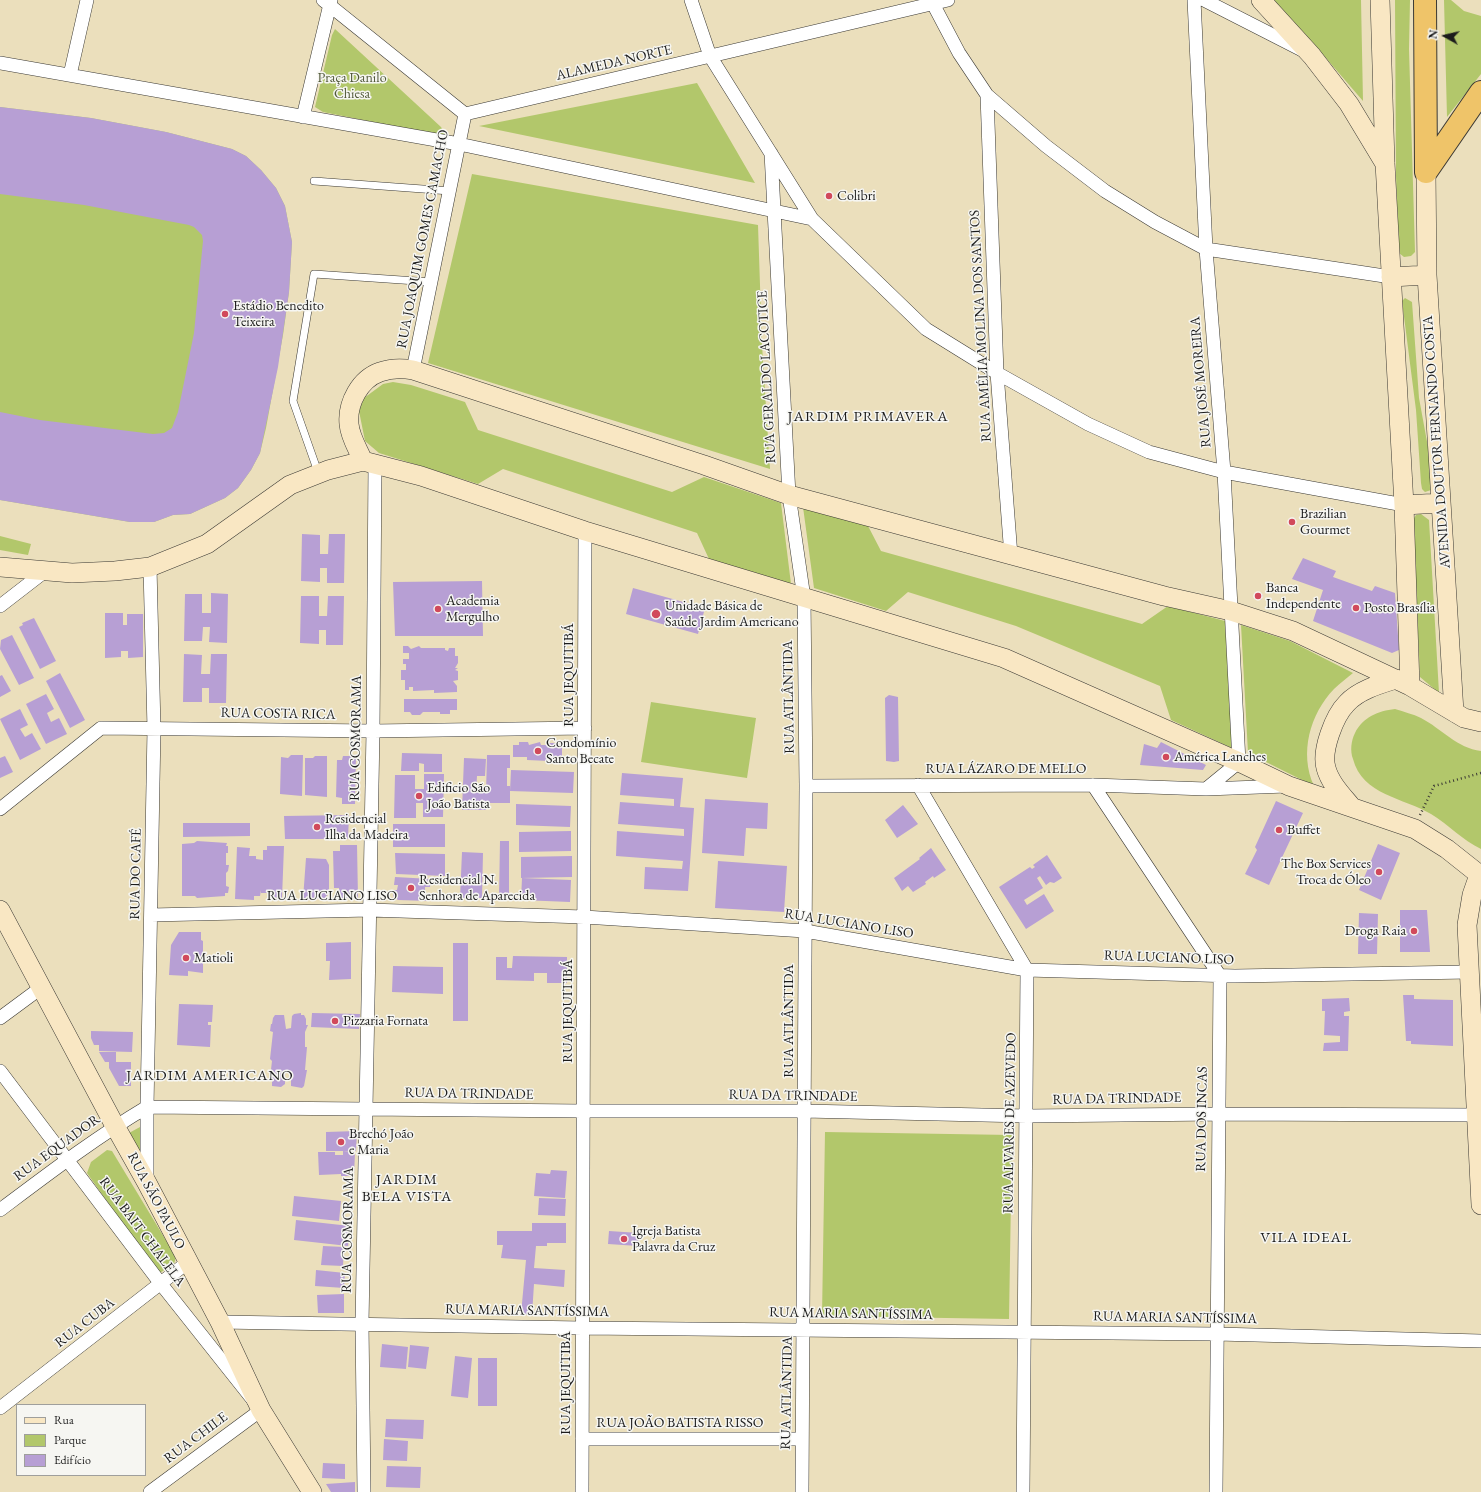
<!DOCTYPE html>
<meta charset="utf-8">
<style>
body{margin:0}
#map{position:relative;width:1481px;height:1492px;overflow:hidden;background:#ebdfbc;font-family:"EB Garamond",serif}
canvas{display:block}
.legend{position:absolute;left:16px;top:1404px;width:130px;height:72px;box-sizing:border-box;background:#f6f6f2;border:1px solid #9f9f9c;margin:0;padding:5px 7px;list-style:none;font-size:12px;color:#1c1c1c}
.legend li{display:flex;align-items:center;gap:8px;height:20px}
.legend b{width:20px;border:1px solid #9f9f9c}
.north{position:absolute;left:1425px;top:16px;width:40px;height:40px;-webkit-text-stroke:3px #f6f6f2;paint-order:stroke;rotate:278deg;font-size:11px;font-weight:700;line-height:16px;text-align:center;color:#1c1c1c}
.north::after{content:'';display:block;margin:auto;width:14px;height:18px;background:#1c1c1c;clip-path:polygon(50% 0,100% 100%,50% 72%,0 100%)}
</style>
<div id="map">
<canvas width="1481" height="1492"></canvas>
<ul class="legend">
<li><b style="height:5px;background:#f9e7c3"></b>Rua</li>
<li><b style="height:11px;background:#b2c76b"></b>Parque</li>
<li><b style="height:11px;background:#b79fd4"></b>Edifício</li>
</ul>
<div class="north">N</div>
</div>
<script>
const g = document.querySelector('canvas').getContext('2d');
g.lineJoin = 'round';
function fillPath(path, color) { g.fillStyle = color; g.fill(path, 'evenodd'); }
function trace(path, color, width, dash) { g.strokeStyle = color; g.lineWidth = width; g.lineCap = dash ? 'butt' : 'round'; g.setLineDash(dash || []); g.stroke(path); }
function label(font, color, halo, rows, align = 'center') {
  g.font = font + ' "EB Garamond",serif'; g.lineWidth = 3; g.setLineDash([]); g.textBaseline = 'middle'; g.strokeStyle = halo; g.fillStyle = color; for (const [text, x, y, turn = 0] of rows) {
    g.save(); g.translate(x, y); g.rotate((+turn || 0) * Math.PI / 180); g.textAlign = isNaN(turn) ? turn : align; if (halo) g.strokeText(text, 0, 0); g.fillText(text, 0, 0); g.restore();
  }
}
const green = new Path2D(`
 M1274 0H1361L1363 101 1319 50Z
 M1395 0H1410L1409 49 1415 252 1411 256 1404 257 1399 253 1396 176Z
 M1444 0H1451L1464 11 1481 16V74L1447 117Z
 M335 29 441 127 445 134 438 135 323 112 315 107 332 35Z
 M697 83 755 183 479 126Z
 M0 107 91 118 166 132 232 149 246 156 261 170 276 188 285 206 292 242 289 292 283 335 266 428 260 453 251 470 238 488 225 498 190 514 173 515 154 522H130L0 500Z
 M472 174 758 225 762 345 770 469 428 363Z
 M1405 298 1412 302 1419 398 1430 458 1431 490 1425 492 1422 489 1421 483 1416 410 1402 301Z
 M393 382 411 385 465 402 478 430 672 492 704 477 781 503 791 584 709 559 697 533 503 469 478 484 379 453 365 441 359 411 364 398 383 384Z
 M803 507 867 524 881 551 1142 624 1168 606 1225 621 1232 748 1171 720 1160 686 1016 626 908 592 886 611 814 588Z
 M1421 514 1429 520 1439 693 1420 677 1413 520 1416 515Z
 M0 536 31 544 28 555 0 550Z
 M1241 625 1290 641 1353 673C1347 678 1340 683 1334 689 1310 714 1299 753 1314 786L1248 753Z
 M651 702 756 718 747 778 641 762Z
 M1395 709C1404 712 1413 714 1421 718 1442 729 1457 748 1481 751V849C1462 840 1449 825 1431 814 1404 798 1362 795 1353 759 1350 751 1351 741 1355 733 1363 717 1378 711 1395 709Z
 M140 1127V1153L129 1133Z
 M825 1132 1012 1135 1009 1319 822 1316Z
 M107 1150 112 1151 176 1257 174 1264 158 1274 87 1173 91 1162Z`);
const building = new Path2D(`
 M0 107 91 118 166 132 232 149 246 156 261 170 276 188 285 206 292 242 289 292 278 367 260 453 251 470 238 488 225 498 190 514 173 515 154 522H130L0 500V412L40 420 153 434 164 433 172 428 178 412 194 333 203 241 202 235 194 227 189 225 84 205 0 194Z
 M302 534 320 535V554H328L329 534H345L344 583H327V568H320V582L301 581Z
 M1303 558 1336 571 1333 577 1372 591 1375 586 1395 593 1399 650 1392 653 1313 621 1323 590 1292 579Z
 M482 581 483 636H395L393 582Z
 M633 588 705 608 698 634 626 614Z
 M1256 592 1263 595 1261 600 1254 597Z
 M211 593 228 594 227 643 209 642 210 627H203L202 641H184L185 594H202V613H211Z
 M301 596H319V616H327L328 596H344L343 645H326V630H319V644L300 643Z
 M105 613H123V625H127V614H143V657L128 658V651H121V657L105 658Z
 M34 618 56 661 40 669 19 627 23 625 22 623Z
 M12 635 34 678 19 685 0 649 1 640Z
 M403 646H408L411 649 419 646 421 648H445V650L448 651 449 648H455V656H458V663L455 668H458L455 670 458 671V680L453 681 457 686V692L434 693V690L413 691V687H409V690H405V680H401V670H406V664H403V659H409V653H403Z
 M184 654 202 655 201 674H210L211 654H227L226 703H209V688H202V702H183Z
 M60 673 85 720 70 728 46 681Z
 M2 675 11 691 0 697V676Z
 M46 694 54 709 47 713 51 722 59 718 67 734 46 744 26 704Z
 M889 695 898 697 899 761 894 762 886 761 885 698Z
 M404 699H457V710H450V714H440V712H423L420 715H412L410 712H404Z
 M20 709 28 725 20 729 25 737 32 733 41 749 20 760 0 719Z
 M519 742H528L529 745 540 742 541 745H547L548 743H556V745H562V758H549V761L527 760V757H513V745H519Z
 M1161 742 1206 765 1203 770 1140 765 1144 744 1157 748Z
 M402 753 442 754V772H424V764L419 763V771H401Z
 M291 755H303L302 796 280 794 281 757 288 758Z
 M487 755H510V768H507V786H510V803H486V810H462L464 758 486 759 485 776H477L476 792 486 793Z
 M5 756 13 772 0 778V758Z
 M315 756H327V797L305 795V758H313Z
 M343 756H356L355 804H342V798L336 797 337 760H342Z
 M511 770 574 772 573 793 510 791Z
 M622 773 683 778 680 807 694 808 688 891 644 889 645 867 682 869 683 861 616 856 617 831 684 836V829L618 824 620 802 674 806V799L620 795Z
 M424 774H444L443 817H423V803H416V818H394L395 775H415V789H424Z
 M705 799 768 803 767 829 746 828 744 856 702 853Z
 M1276 801 1303 813 1269 885 1245 874 1257 850 1255 847Z
 M516 804 571 806 570 827 516 825Z
 M903 805 918 824 897 838 885 820Z
 M349 815 348 839H285L284 816Z
 M183 823H250V836L183 837Z
 M393 824H445V847H393Z
 M571 831V851L519 852V832Z
 M197 841 227 843 226 846H228V853H226V865H229L228 871 226 873V886L229 887 228 893H225V896L197 898 195 896H182V844L194 843Z
 M500 841H509V898H499Z
 M1378 844 1400 853 1381 900 1359 890Z
 M340 845H357L358 898H339V888H334L333 851H340Z
 M267 846H284L282 898 268 897V893H261V890L260 896H254V900L235 899 237 847 250 848 249 856H256V859L263 860V850H267Z
 M931 848 946 870 934 878 933 876 925 882 926 884 913 892 908 886 902 891 894 878 920 859 919 858Z
 M462 852 483 853 482 898H460Z
 M395 853 445 854V876L396 874Z
 M1047 855 1062 878 1054 883 1050 882 1046 885 1040 876 1037 878 1043 888 1024 900 1027 905 1044 894 1054 911 1026 929 999 887 1030 867 1032 869 1035 867 1033 865Z
 M572 856V877L521 878V857Z
 M306 858 326 859 329 865V893L325 898 303 899Z
 M718 861 787 866 784 912 715 908Z
 M395 877 431 879 430 887H425V894H429V901L398 900 393 896 394 890H397L398 885H394Z
 M522 878 571 880 570 902 521 900Z
 M1400 910H1427L1430 952H1400Z
 M1359 913 1378 914 1377 954H1358Z
 M179 932H201V940L203 941V973L188 971V976L169 975 171 945Z
 M351 942V979L329 980 330 961H326V943Z
 M453 943H468V1021H453Z
 M513 956 567 957V983H547V973H534V981L496 980V957H507V968H512Z
 M393 966 443 967V994L392 992Z
 M1403 995H1414V999L1453 1000V1046L1411 1044V1041H1406Z
 M1349 998 1350 1011 1344 1012V1016H1349L1348 1051H1323L1324 1043 1340 1042V1036L1324 1035 1325 1011H1322V999Z
 M179 1004 213 1005 212 1022H208V1025H211L210 1047 177 1045Z
 M301 1013V1015H304L306 1019V1025H308L305 1032V1047H307L305 1070H307L304 1086 302 1088 291 1086V1073H285V1084L281 1087 272 1086V1079L270 1078 272 1061 270 1059 273 1032 270 1031 271 1024H272L273 1018 275 1015H284L286 1029 291 1028 292 1016 294 1014Z
 M312 1013 360 1014 359 1029 311 1027Z
 M91 1031 133 1032 132 1052 99 1051V1045H94L91 1038Z
 M99 1052H116V1062H131V1086H119L109 1068V1062H105Z
 M357 1131 356 1151H326V1132Z
 M343 1151 355 1152 354 1176H341V1174L319 1175 318 1152H335V1155H343Z
 M551 1170 567 1171 565 1198 534 1196 536 1173 550 1174Z
 M294 1196 341 1201 339 1221 292 1216Z
 M539 1198 566 1199 565 1216 538 1215Z
 M296 1220 350 1226 348 1246 294 1240Z
 M532 1223H566V1243H547V1246H536L534 1268 565 1270 564 1287 534 1284 532 1315 521 1314 526 1260 501 1258 503 1245H497V1231H532Z
 M609 1231 639 1233 638 1246 608 1244Z
 M323 1246 344 1247 343 1266 321 1265Z
 M316 1270 345 1273 344 1288 315 1286Z
 M344 1294V1313H318L317 1295Z
 M382 1344 408 1347 406 1369 380 1367Z
 M410 1345 429 1347 426 1369 408 1367Z
 M455 1356 472 1358 468 1398 451 1396Z
 M478 1358H497V1406H478Z
 M386 1419 424 1420 423 1439 385 1437Z
 M384 1439 408 1441 407 1461 383 1460Z
 M323 1463 345 1464V1479L322 1478Z
 M387 1466 421 1467 420 1488 386 1487Z
 M355 1482V1492H331L326 1484Z`);
const path = new Path2D(`
 M1420 815 1434 786 1481 773`);
const lane = new Path2D(`
 M314 181 450 191
 M318 472 293 401 314 274 431 282`);
const street = new Path2D(`
 M323 0 465 114 948 0
 M691 0 710 56 812 219 926 329 997 373 1088 424 1149 452 1224 472 1404 505
 M931 0 959 53 987 95 1046 146 1105 191 1155 222 1206 249 1391 277
 M1194 0 1206 249 1224 472 1239 762 1206 789
 M1204 0 1302 50
 M0 63 459 144 812 219
 M70 75 87 0
 M987 95 997 373 1011 556
 M303 117 331 0
 M771 153 789 495 804 598 806 786 802 1492
 M413 370 465 114
 M0 606 44 572
 M918 785 1027 970 1023 1492
 M1093 785 1220 976 1216 1492
 M806 786 1093 785 1206 789 1286 786
 M0 809 101 728 373 731 585 728
 M151 915 369 910 584 917 805 931 1027 970 1235 976 1469 972
 M0 1018 42 987
 M0 1071 161 1284 261 1410 150 1492
 M147 1181V1107L154 729 150 567
 M0 1210C48 1174 95 1138 147 1107L583 1111H804L1027 1116 1218 1114 1477 1115
 M220 1322 582 1328 1217 1334 1481 1341
 M0 1408 188 1262
 M582 1439H802
 M364 1492 362 1323 373 731 375 464
 M582 1492 585 531`);
const secondary = new Path2D(`
 M1261 0 1312 56 1349 104 1384 162
 M1380 0 1385 163 1404 505 1410 686
 M1426 172 1427 275 1454 712
 M1391 277 1427 275
 M363 461C358 449 350 437 349 424 347 403 360 379 380 372 391 368 402 368 413 370L704 465 789 495 1164 596 1231 611 1293 631 1410 686 1464 718 1481 722
 M1404 505 1441 503
 M0 567 72 573 115 571 150 567 207 544 290 485 328 470 363 461 421 476 585 531 1004 658 1239 762 1289 786 1415 829 1447 849 1481 876
 M1351 806C1342 795 1330 783 1326 768 1321 751 1334 716 1347 703 1359 690 1380 684 1396 679
 M1479 875 1472 895 1467 925 1481 1205
 M0 910 115 1126 147 1183 220 1322 261 1410 312 1492`);
const highway = new Path2D(`
 M1425 0 1426 172
 M1426 172 1481 92`);
const markers = [
 [829,196,4,"#d1495b"],
 [225,314,4,"#d1495b"],
 [1292,522,4,"#d1495b"],
 [1258,596,4,"#d1495b"],
 [1356,608,4,"#d1495b"],
 [438,609,4,"#d1495b"],
 [656,614,5,"#d1495b"],
 [538,751,4,"#d1495b"],
 [1166,757,4,"#d1495b"],
 [419,796,4,"#d1495b"],
 [317,827,4,"#d1495b"],
 [1279,830,4,"#d1495b"],
 [1379,872,4,"#d1495b"],
 [411,888,4,"#d1495b"],
 [1414,931,4,"#d1495b"],
 [186,958,4,"#d1495b"],
 [335,1021,4,"#d1495b"],
 [341,1142,4,"#d1495b"],
 [624,1239,4,"#d1495b"]
];
const streetNames = [
 ["ALAMEDA NORTE",614,63,-13],
 ["RUA JOAQUIM GOMES CAMACHO",423,239,-79],
 ["RUA AMÉLIA MOLINA DOS SANTOS",981,326,-93],
 ["RUA GERALDO LACOTICE",767,377,-93],
 ["RUA JOSÉ MOREIRA",1201,382,-95],
 ["AVENIDA DOUTOR FERNANDO COSTA",1437,442,-94],
 ["RUA JEQUITIBÁ",569,675,-90],
 ["RUA ATLÂNTIDA",789,697,-91],
 ["RUA COSTA RICA",278,714,1],
 ["RUA COSMORAMA",356,738,-89],
 ["RUA LÁZARO DE MELLO",1006,769],
 ["RUA DO CAFÉ",136,874,-89],
 ["RUA LUCIANO LISO",332,896],
 ["RUA LUCIANO LISO",849,924,9],
 ["RUA LUCIANO LISO",1169,958,2],
 ["RUA JEQUITIBÁ",568,1011,-90],
 ["RUA ATLÂNTIDA",789,1021,-90],
 ["RUA DA TRINDADE",469,1094,1],
 ["RUA DA TRINDADE",793,1096,1],
 ["RUA DA TRINDADE",1117,1099,-1],
 ["RUA DOS INCAS",1202,1119,-89],
 ["RUA ALVARES DE AZEVEDO",1010,1123,-89],
 ["RUA EQUADOR",57,1148,-36],
 ["RUA SÃO PAULO",156,1201,62],
 ["RUA COSMORAMA",348,1230,-89],
 ["RUA BAIT CHALELA",142,1232,53],
 ["RUA MARIA SANTÍSSIMA",527,1311,1],
 ["RUA MARIA SANTÍSSIMA",851,1314,1],
 ["RUA MARIA SANTÍSSIMA",1175,1318,1],
 ["RUA CUBA",85,1323,-38],
 ["RUA JEQUITIBÁ",566,1383,-90],
 ["RUA ATLÂNTIDA",787,1393,-89],
 ["RUA JOÃO BATISTA RISSO",680,1423],
 ["RUA CHILE",196,1438,-37]
];
const parkNames = [
 ["Praça Danilo",352,78],
 ["Chiesa",352,94]
];
const poiNames = [
 ["Colibri",837,196],
 ["Estádio Benedito",233,306],
 ["Teixeira",233,322],
 ["Brazilian",1300,514],
 ["Gourmet",1300,530],
 ["Banca",1266,588],
 ["Independente",1266,604],
 ["Academia",446,601],
 ["Mergulho",446,617],
 ["Unidade Básica de",665,606],
 ["Saúde Jardim Americano",665,622],
 ["Posto Brasília",1364,608],
 ["Condomínio",546,743],
 ["Santo Becate",546,759],
 ["América Lanches",1174,757],
 ["Edificio São",427,788],
 ["João Batista",427,804],
 ["Residencial",325,819],
 ["Ilha da Madeira",325,835],
 ["Buffet",1287,830],
 ["The Box Services",1371,864,"right"],
 ["Troca de Óleo",1371,880,"right"],
 ["Residencial N.",419,880],
 ["Senhora de Aparecida",419,896],
 ["Droga Raia",1406,931,"right"],
 ["Matioli",194,958],
 ["Pizzaria Fornata",343,1021],
 ["Brechó João",349,1134],
 ["e Maria",349,1150],
 ["Igreja Batista",632,1231],
 ["Palavra da Cruz",632,1247]
];
const neighbourhoodNames = [
 ["JARDIM PRIMAVERA",868,417],
 ["JARDIM AMERICANO",210,1076],
 ["JARDIM",407,1180],
 ["BELA VISTA",407,1197],
 ["VILA IDEAL",1306,1238]
];
fillPath(green, '#b2c76b');
fillPath(building, '#b79fd4');
trace(lane, '#3b3934', 8);
trace(street, '#3b3934', 14);
trace(secondary, '#3b3934', 20);
trace(highway, '#3b3934', 24);
trace(path, '#3b3934', 2.5, [1, 3]);
trace(lane, '#fff', 7);
trace(street, '#fff', 13);
trace(secondary, '#f9e7c3', 19);
trace(highway, '#efc469', 22);
for (const [x, y, r, color] of markers) { const dot = new Path2D(); dot.arc(x, y, r, 0, 2 * Math.PI); g.fillStyle = color; g.fill(dot); trace(dot, '#f6f6f2', 1.5); }
label('14px', '#1c1c1c', '#f6f6f2', streetNames);
label('14px', '#505838', '#f6f6f2', parkNames);
label('14px', '#1c1c1c', '#f6f6f2', poiNames, 'left');
g.letterSpacing = '1px';
label('15px', '#1c1c1c', '#f6f6f2', neighbourhoodNames);
g.letterSpacing = '0px';
</script>
